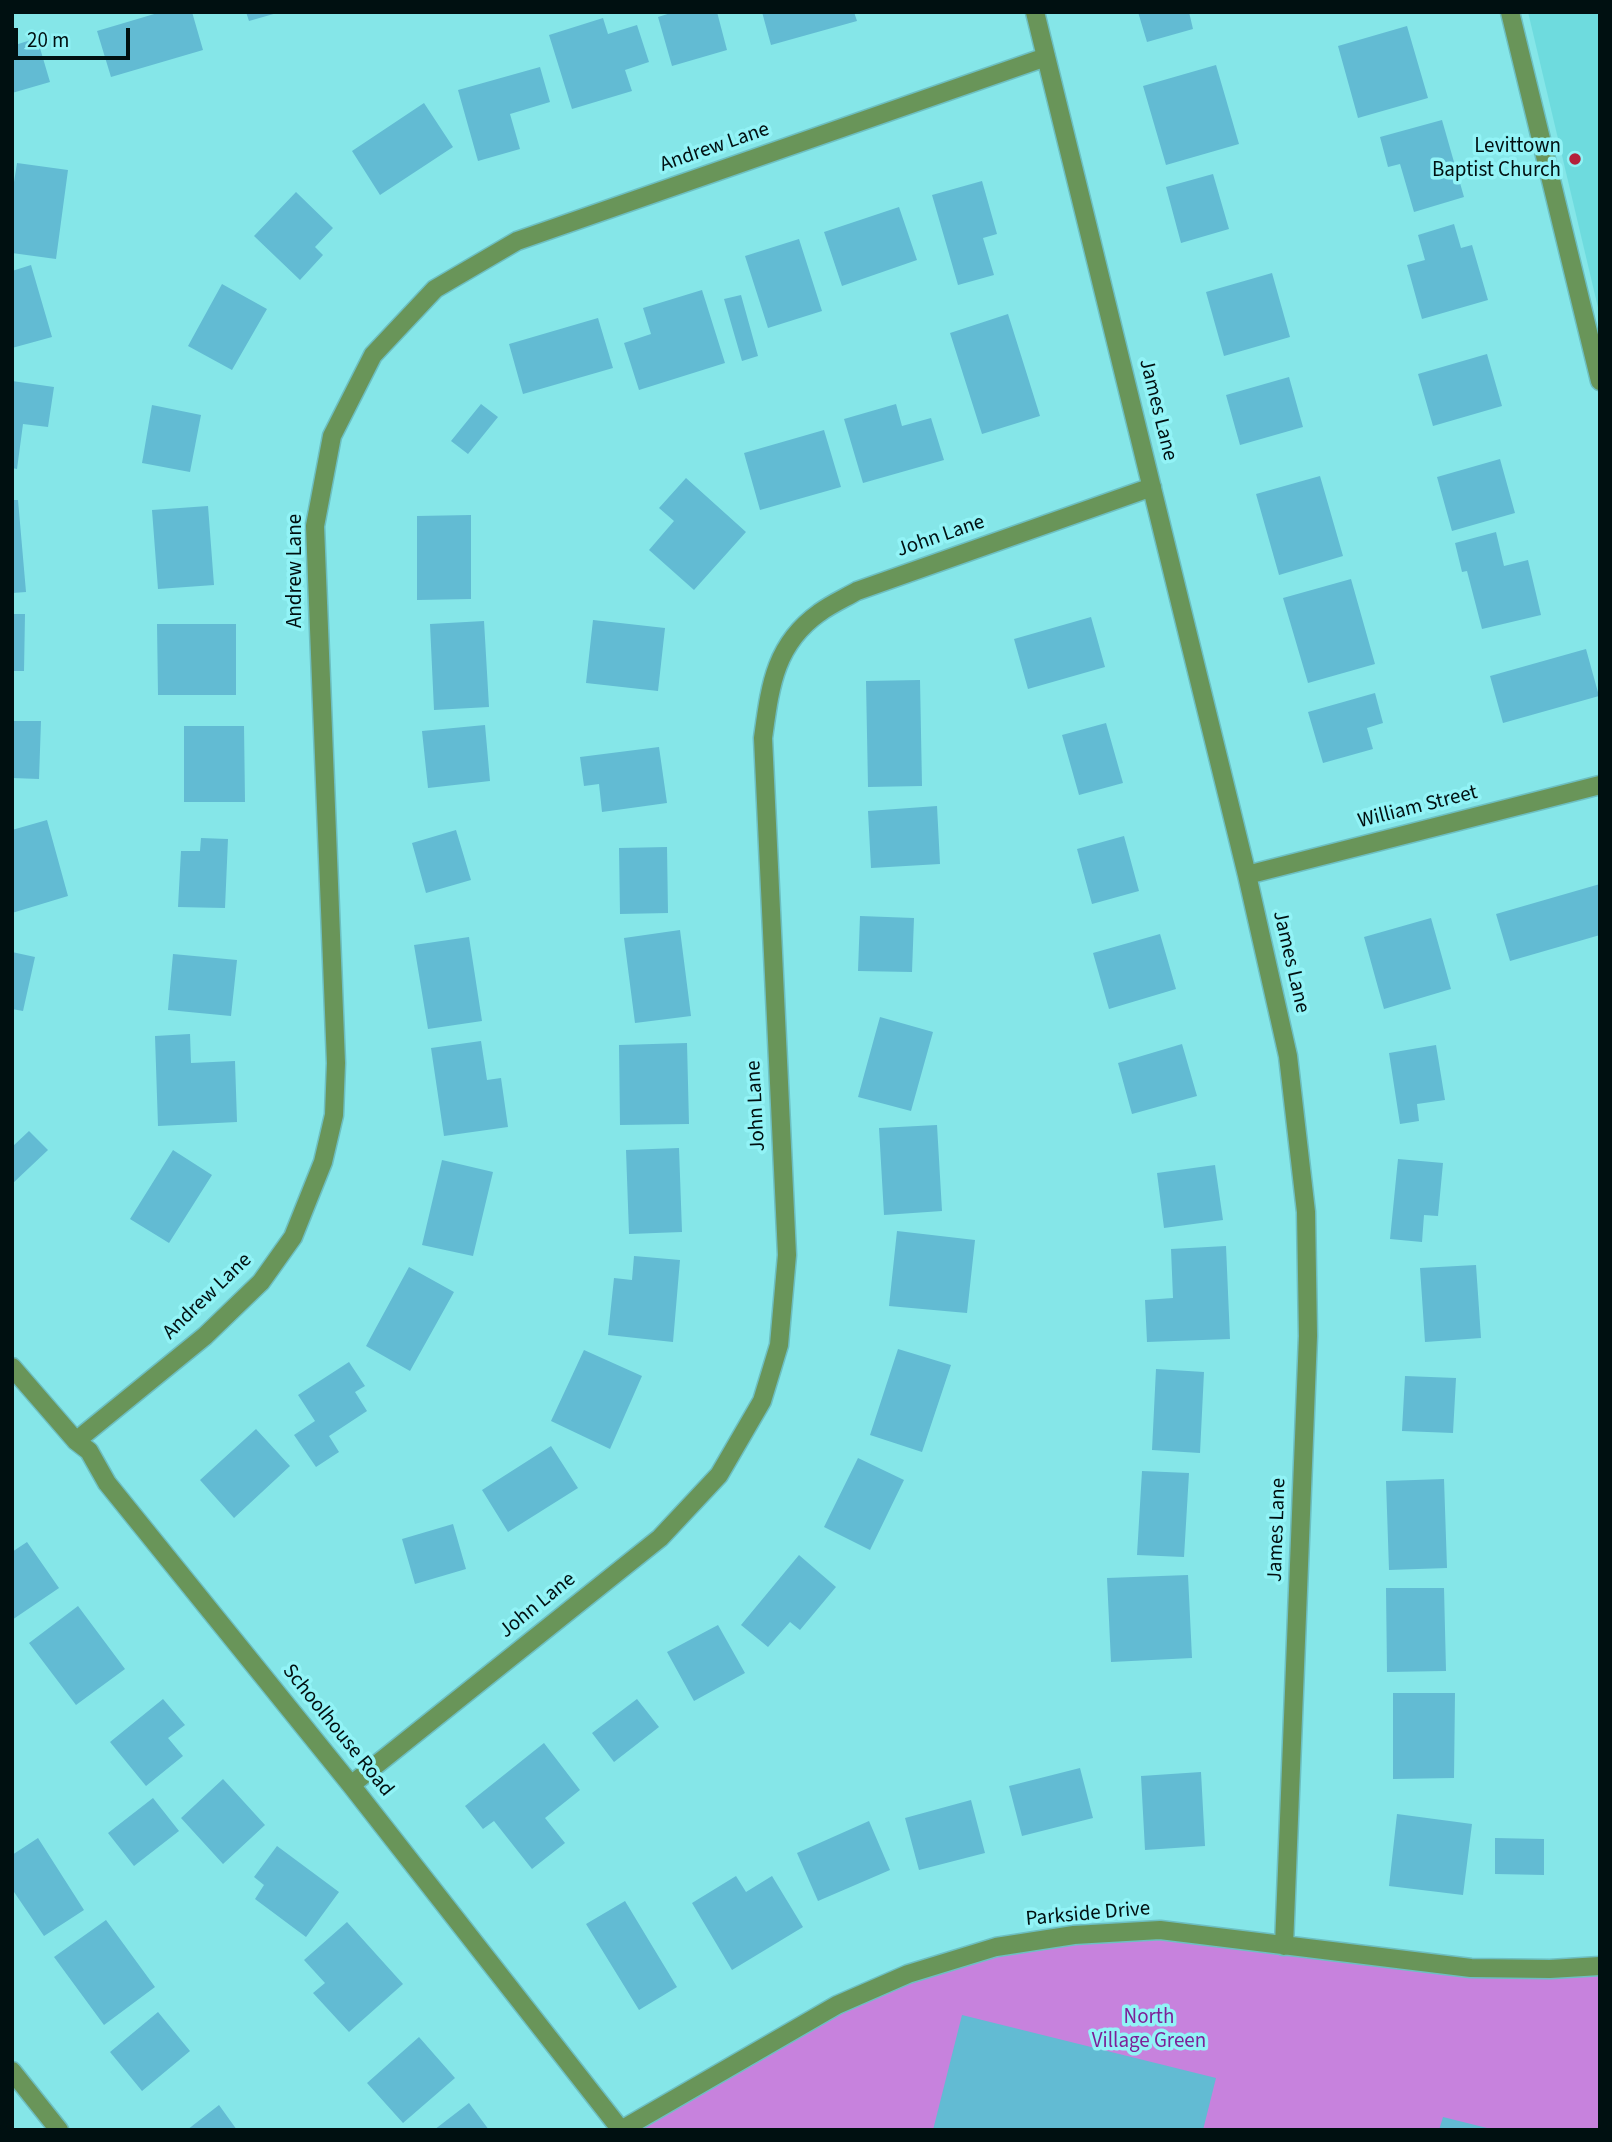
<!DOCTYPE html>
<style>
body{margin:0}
#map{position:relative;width:1612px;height:2142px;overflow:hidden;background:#85e6e8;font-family:"Source Sans 3",sans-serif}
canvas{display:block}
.frame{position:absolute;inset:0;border:14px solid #001011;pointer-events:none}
.scale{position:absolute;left:14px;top:28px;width:116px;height:32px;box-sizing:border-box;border:4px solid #001011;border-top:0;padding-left:9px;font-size:21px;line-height:24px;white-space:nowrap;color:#001011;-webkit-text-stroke:5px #92f3f6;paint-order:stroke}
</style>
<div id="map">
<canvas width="1612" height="2142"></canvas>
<div class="frame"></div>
<div class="scale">20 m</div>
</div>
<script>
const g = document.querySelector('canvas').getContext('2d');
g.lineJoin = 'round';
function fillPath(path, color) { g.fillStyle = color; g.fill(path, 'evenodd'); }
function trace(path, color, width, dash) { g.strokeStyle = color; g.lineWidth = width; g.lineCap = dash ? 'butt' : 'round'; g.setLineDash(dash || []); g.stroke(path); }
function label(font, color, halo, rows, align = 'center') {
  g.font = font + ' "Source Sans 3",sans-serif'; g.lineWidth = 7; g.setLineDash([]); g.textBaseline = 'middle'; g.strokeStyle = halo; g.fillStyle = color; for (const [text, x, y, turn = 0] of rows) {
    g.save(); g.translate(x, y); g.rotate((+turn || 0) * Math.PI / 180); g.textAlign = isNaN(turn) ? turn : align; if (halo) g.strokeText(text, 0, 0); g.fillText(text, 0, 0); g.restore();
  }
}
const built = new Path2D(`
 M1528 12H1600V316Z`);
const green = new Path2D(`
 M1156 1929 1465 1967 1600 1968V2130H637L842 2005 991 1949Z`);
const building = new Path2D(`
 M161 12H192L203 50 111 77 97 31Z
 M246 12H277V13L249 21Z
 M674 12H717L727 50 672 66 658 17Z
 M762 12H854L857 21 771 45Z
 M1138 12H1189L1193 29 1147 42Z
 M603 18 608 34 637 25 649 62 625 70 632 91 572 109 549 35Z
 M1407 26 1428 98 1358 118 1338 46Z
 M37 38 50 82 12 93V46Z
 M1216 65 1239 144 1166 165 1143 86Z
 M540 67 550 102 510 114 520 149 478 161 458 90Z
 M424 103 453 147 380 195 352 151Z
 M1442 120 1464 197 1414 212 1400 164 1388 167 1380 137Z
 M17 163 68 170 56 259 12 253V195Z
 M1213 174 1229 229 1181 243 1166 187Z
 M982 181 997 234 983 238 994 275 958 285 932 195Z
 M296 192 333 228 315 247 323 255 300 280 254 236Z
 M899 207 917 260 842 286 824 232Z
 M1454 224 1461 248 1472 245 1488 300 1422 319 1407 265 1425 260 1418 235Z
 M799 239 822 311 768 328 745 256Z
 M31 265 52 337 12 348V271Z
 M1272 273 1290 337 1224 356 1206 292Z
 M222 284 267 309 232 370 188 346Z
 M702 290 725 363 639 390 624 343 651 334 643 308Z
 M741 295 758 356 742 361 724 299Z
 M1008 314 1040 416 982 434 950 333Z
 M598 318 613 368 523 394 509 344Z
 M1487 354 1502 406 1433 426 1418 374Z
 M1289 377 1303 427 1240 445 1226 395Z
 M12 381 54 387 48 427 23 424 17 469 12 468Z
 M481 404 498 417 468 454 451 441Z
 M896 404 902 426 931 418 944 460 863 483 844 419Z
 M152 405 201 415 190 472 142 463Z
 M824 430 841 487 760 510 744 453Z
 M1500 459 1515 513 1452 531 1437 477Z
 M1320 476 1343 556 1279 575 1256 494Z
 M686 478 746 532 694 590 649 550 674 521 659 508Z
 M12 500H18L26 592 12 593Z
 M208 506 214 585 158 589 152 510Z
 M471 515V599L417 600V516Z
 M1496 532 1504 566 1528 560 1541 615 1482 629 1467 571 1462 572 1455 543Z
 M1351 579 1375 664 1308 683 1283 598Z
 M12 614H25L24 671H12Z
 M1091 617 1105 667 1028 689 1014 639Z
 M593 620 665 628 658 691 586 683Z
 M484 621 489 707 434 710 430 624Z
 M157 624H236V695H158Z
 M1586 649 1599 696 1503 723 1490 676Z
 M920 680 922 786 868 787 866 681Z
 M1375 693 1383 723 1367 728 1373 749 1323 763 1308 712Z
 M12 721H41L39 779 12 778Z
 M1106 723 1123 783 1079 795 1062 735Z
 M485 725 490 781 428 788 422 731Z
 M184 726H244L245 802H184Z
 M659 747 667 803 602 812 599 784 584 786 580 757Z
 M937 806 940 864 871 868 868 811Z
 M47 820 68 896 12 913V830Z
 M456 830 471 880 426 893 412 843Z
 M1124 836 1139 891 1092 904 1077 849Z
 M201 838 228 839 225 908 178 907 181 851H200Z
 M667 847 668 913 620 914 619 848Z
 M1600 884V935L1510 961 1496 914Z
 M860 916 914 918 912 972 858 971Z
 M1431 918 1451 989 1384 1009 1364 937Z
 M680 930 691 1016 635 1023 624 938Z
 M1160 934 1176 989 1109 1009 1093 953Z
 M469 937 482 1021 428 1029 414 945Z
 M12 952 35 957 23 1011 12 1009Z
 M173 954 237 960 231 1016 168 1010Z
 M880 1017 933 1032 911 1111 858 1097Z
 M190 1034 191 1063 235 1061 237 1122 158 1126 155 1036Z
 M481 1041 487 1080 501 1078 508 1127 444 1136 431 1048Z
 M687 1043 689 1124 620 1125 619 1045Z
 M1182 1044 1197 1096 1132 1114 1118 1063Z
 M1436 1045 1445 1100 1417 1104 1419 1121 1400 1124 1389 1053Z
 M937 1125 942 1211 884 1215 879 1128Z
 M29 1131 48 1150 12 1184V1147Z
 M679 1148 682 1232 629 1234 626 1150Z
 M173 1150 212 1175 169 1243 130 1219Z
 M1398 1159 1443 1163 1438 1216 1424 1215 1422 1242 1390 1239Z
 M442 1160 493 1172 473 1256 422 1245Z
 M1215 1165 1223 1220 1164 1228 1157 1173Z
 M897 1231 975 1240 967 1313 889 1306Z
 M1226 1246 1230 1339 1147 1342 1145 1300 1173 1298 1171 1249Z
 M634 1256 680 1260 673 1342 608 1335 614 1278 632 1280Z
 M1476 1265 1481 1338 1425 1342 1420 1268Z
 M409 1267 454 1292 410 1371 366 1346Z
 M898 1349 951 1365 922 1452 870 1435Z
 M584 1350 642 1376 610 1449 551 1421Z
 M349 1362 365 1386 355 1392 367 1411 329 1436 339 1452 316 1467 294 1435 315 1421 298 1395Z
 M1156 1369 1204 1372 1200 1453 1152 1450Z
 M1405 1376 1456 1378 1453 1433 1402 1431Z
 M256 1429 290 1466 234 1518 200 1480Z
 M551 1446 578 1488 508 1532 482 1490Z
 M858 1458 904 1480 870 1550 824 1527Z
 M1142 1471 1189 1473 1184 1557 1137 1555Z
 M1444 1479 1447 1568 1389 1570 1386 1481Z
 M453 1524 466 1569 415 1584 402 1539Z
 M27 1542 59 1588 12 1620V1552Z
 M799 1555 836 1587 800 1630 790 1622 768 1647 741 1625Z
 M1188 1575 1192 1658 1111 1662 1107 1578Z
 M1386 1588H1444L1446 1671 1387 1672Z
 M78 1606 125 1669 76 1705 29 1643Z
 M718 1625 745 1673 694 1701 667 1652Z
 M1393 1693H1455L1454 1778 1393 1779Z
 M163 1699 185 1725 168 1738 183 1756 146 1786 110 1742Z
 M637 1699 659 1727 614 1762 592 1733Z
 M544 1743 580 1790 545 1818 565 1843 532 1869 494 1821 483 1829 465 1806Z
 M1080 1768 1093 1818 1022 1836 1009 1786Z
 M1201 1772 1205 1846 1145 1850 1141 1776Z
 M223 1779 265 1825 223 1864 181 1818Z
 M153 1798 179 1831 134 1866 108 1833Z
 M971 1800 985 1853 919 1870 905 1818Z
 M1397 1814 1472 1824 1463 1895 1389 1886Z
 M869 1821 890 1870 818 1901 797 1853Z
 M38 1838 84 1910 44 1936 12 1889V1855Z
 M1495 1838 1544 1839V1875L1495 1874Z
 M277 1846 339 1892 306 1937 255 1899 264 1885 254 1877Z
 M736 1876 746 1892 772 1876 803 1927 732 1970 692 1903Z
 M625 1901 677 1987 639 2010 586 1924Z
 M106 1920 155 1987 104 2025 54 1957Z
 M347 1922 403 1984 349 2032 313 1993 325 1983 304 1960Z
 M158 2012 190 2051 142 2091 110 2052Z
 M962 2015 1216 2078 1203 2130H933Z
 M419 2037 455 2078 403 2123 367 2083Z
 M469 2103 489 2130H434Z
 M219 2105 237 2130H187Z
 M1443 2117 1491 2129V2130H1439Z`);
const street = new Path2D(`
 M1035 12 1247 875 1288 1056 1306 1212 1308 1336 1284 1946
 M1510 12 1600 381
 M1247 875 1600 785
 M12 1367 76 1441 89 1451 107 1483 351 1785 621 2130
 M76 1441 205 1336 261 1282 293 1237 323 1162 334 1115 336 1063 315 526 332 436 373 355 435 289 517 241 1046 57
 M351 1785 660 1538 719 1475 762 1401 779 1345 787 1255 763 738C770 688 774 645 819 613 831 604 845 598 857 591L1152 487
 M12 2071 59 2130
 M621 2130 837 2005 908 1974 996 1947 1074 1935 1160 1930 1471 1968 1550 1969 1600 1966`);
const markers = [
 [1575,159,7,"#b4213b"]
];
const poiNames = [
 ["Levittown",1561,147],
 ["Baptist Church",1561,171]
];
const streetNames = [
 ["Andrew Lane",715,148,-19],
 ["James Lane",1157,410,76],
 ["John Lane",941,537,-19],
 ["Andrew Lane",296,571,-90],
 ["William Street",1418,808,-14],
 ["James Lane",1290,962,77],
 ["John Lane",757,1106,-93],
 ["Andrew Lane",208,1297,-44],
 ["James Lane",1278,1530,-88],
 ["John Lane",538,1606,-39],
 ["Schoolhouse Road",337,1731,51],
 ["Parkside Drive",1088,1915,-5]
];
const parkNames = [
 ["North",1149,2018],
 ["Village Green",1149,2042]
];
fillPath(built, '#6edbde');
fillPath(green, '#c782dd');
fillPath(building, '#62bbd3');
trace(street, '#6dbfc1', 21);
trace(street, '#699559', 18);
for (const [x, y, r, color] of markers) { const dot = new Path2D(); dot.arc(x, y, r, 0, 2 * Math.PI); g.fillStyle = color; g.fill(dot); trace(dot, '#92f3f6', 2.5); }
label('21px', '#001011', '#92f3f6', poiNames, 'right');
label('21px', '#001011', '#92f3f6', streetNames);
label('21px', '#7d2197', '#92f3f6', parkNames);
</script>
